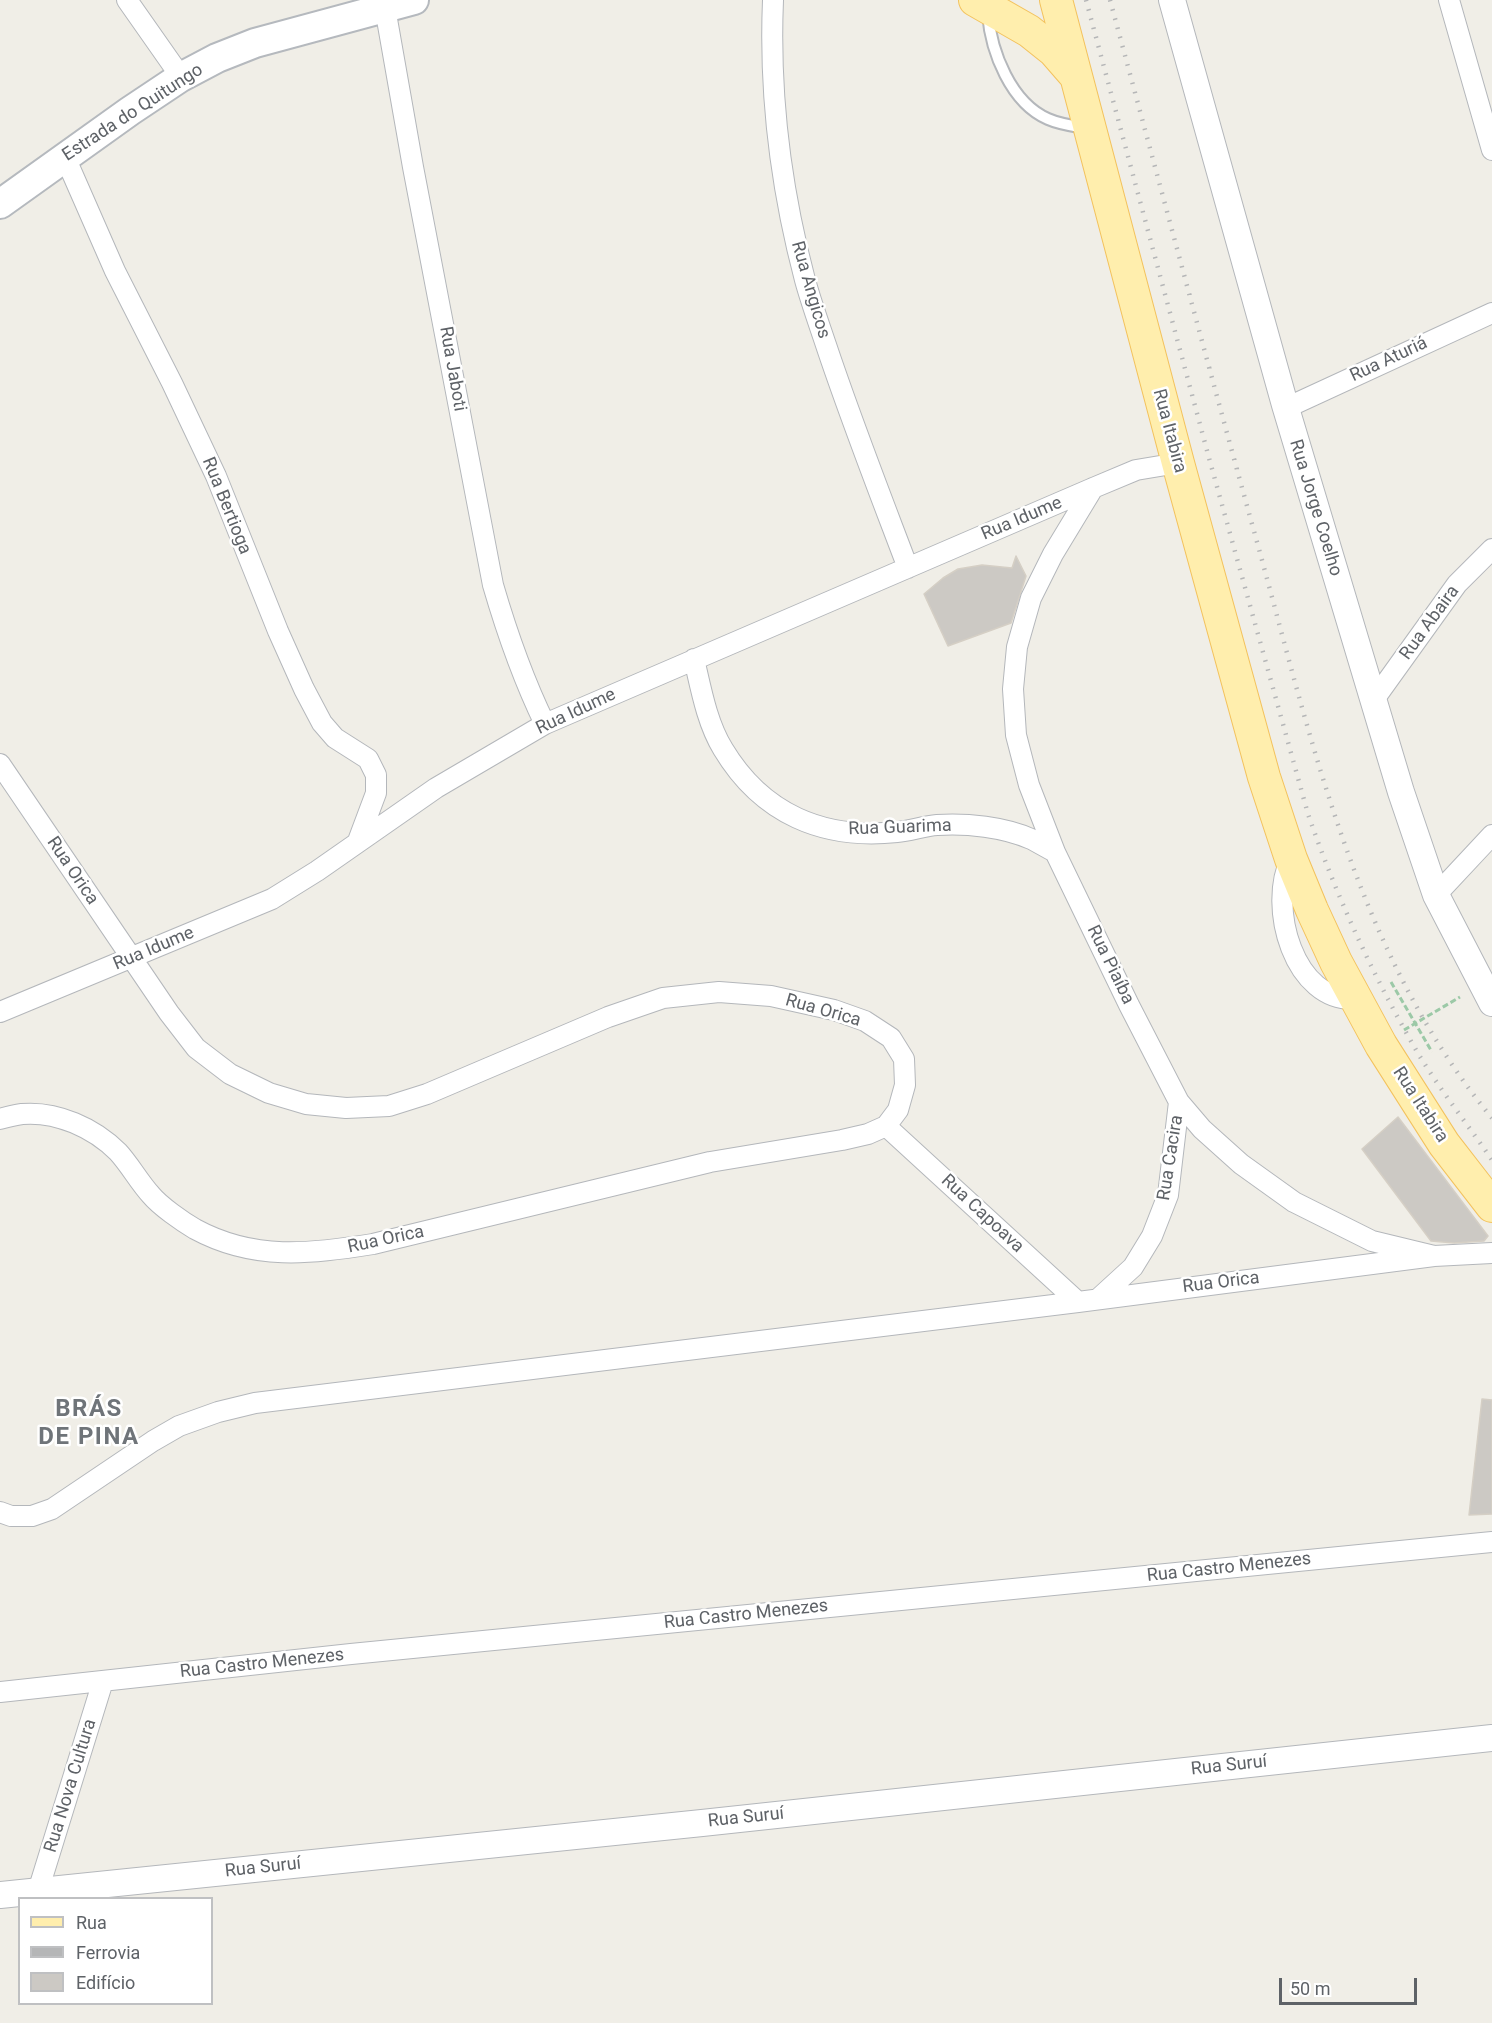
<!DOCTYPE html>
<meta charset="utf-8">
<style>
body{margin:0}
#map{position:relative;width:1492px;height:2023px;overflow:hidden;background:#f0eee7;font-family:Roboto,sans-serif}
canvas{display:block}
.legend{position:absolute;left:18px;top:1897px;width:195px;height:108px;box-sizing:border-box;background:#fff;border:2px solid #bfc0c2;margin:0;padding:8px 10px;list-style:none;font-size:18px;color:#5e6267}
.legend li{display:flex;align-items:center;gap:12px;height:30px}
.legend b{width:30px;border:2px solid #bfc0c2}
.scale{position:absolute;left:1279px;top:1978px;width:138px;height:27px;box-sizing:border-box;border:3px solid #5e6267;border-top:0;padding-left:8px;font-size:18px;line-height:21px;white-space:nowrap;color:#5e6267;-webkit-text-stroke:4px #fff;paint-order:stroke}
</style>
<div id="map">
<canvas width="1492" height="2023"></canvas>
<ul class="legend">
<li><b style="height:8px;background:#ffeead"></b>Rua</li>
<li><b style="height:8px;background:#b5b6b7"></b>Ferrovia</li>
<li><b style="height:16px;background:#ccc9c4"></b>Edifício</li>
</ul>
<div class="scale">50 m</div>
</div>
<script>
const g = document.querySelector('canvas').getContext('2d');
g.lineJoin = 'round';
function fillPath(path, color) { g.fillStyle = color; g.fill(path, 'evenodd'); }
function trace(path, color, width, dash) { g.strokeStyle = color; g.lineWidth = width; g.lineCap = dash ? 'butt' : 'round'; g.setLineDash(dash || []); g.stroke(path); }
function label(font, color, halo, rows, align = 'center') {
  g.font = font + ' Roboto,sans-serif'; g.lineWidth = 5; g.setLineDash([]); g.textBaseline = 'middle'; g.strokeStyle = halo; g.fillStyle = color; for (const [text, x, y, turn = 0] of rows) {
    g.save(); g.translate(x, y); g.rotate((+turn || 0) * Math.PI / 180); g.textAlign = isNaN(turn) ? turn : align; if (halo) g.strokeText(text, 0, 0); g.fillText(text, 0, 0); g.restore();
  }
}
const building = new Path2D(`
 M1016 556 1026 576 1011 623 948 646 924 594 943 578 958 569 982 565 1012 568Z
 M1398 1117 1488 1236 1484 1241 1454 1243 1431 1241 1362 1149Z
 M1482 1399 1492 1400V1514L1469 1515Z`);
const path = new Path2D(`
 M1391 982 1432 1052`);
const service = new Path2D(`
 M988 14C991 52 1011 103 1048 119 1059 124 1073 126 1085 128`);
const minor = new Path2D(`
 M127 0 181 77
 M773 0C769 94 781 189 805 280 811 302 819 324 826 345 851 420 880 494 908 568
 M1449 0 1492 150
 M385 8 413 167 493 585C507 633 523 679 545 724
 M65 157 115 271 172 383 216 476 278 631 304 689 322 723 335 738 368 759 376 775V793L358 841
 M1286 408 1492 313
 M1093 488 1053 554 1031 598 1017 647 1013 689 1016 735 1029 785 1055 852 1129 1005 1179 1102 1202 1129 1241 1164 1294 1202 1372 1241 1434 1256 1492 1253
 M694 659C701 689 707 723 723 749 762 814 823 840 897 832 910 831 924 826 937 825 967 823 1004 827 1031 839 1039 843 1047 848 1055 852
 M1373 701 1457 584 1492 549
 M0 764 169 1013 196 1048 230 1074 269 1093 306 1104 346 1108 389 1106 427 1094 608 1017 663 998 719 992 771 996 834 1010 865 1021 891 1038 904 1059 905 1085 898 1110 886 1126 868 1134 842 1140 710 1162 373 1244C310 1254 254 1261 195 1229 183 1222 160 1206 151 1195 139 1182 130 1165 118 1152 94 1128 57 1111 22 1114 15 1115 7 1117 0 1119
 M1291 859C1267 906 1294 1003 1356 999
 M1436 895 1492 835
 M0 1012 272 899 317 871 436 788 545 724 1093 488 1136 470 1178 463
 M886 1126 1078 1302
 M1098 1299 1133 1267 1152 1236 1168 1195 1179 1102
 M0 1512 11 1516H32L52 1509 153 1441 179 1426 218 1412 255 1403 1078 1302 1434 1256
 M0 1692 351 1654 1492 1542
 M38 1891 103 1681`);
const tertiary = new Path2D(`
 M1172 0 1285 405 1401 792 1436 895 1492 1003
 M0 1895 702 1823 1492 1738`);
const secondary = new Path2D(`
 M0 204 130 111 181 77 217 58 255 43 414 0`);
const primary = new Path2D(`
 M975 0 1029 31 1054 51 1074 74
 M1056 0 1178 463 1264 777 1291 859 1312 910 1336 962 1381 1045 1444 1144 1492 1206`);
const rail = new Path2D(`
 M1086 0 1209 458 1308 814C1337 898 1374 978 1419 1055 1441 1091 1468 1125 1492 1160
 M1110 0C1159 181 1207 362 1257 542 1312 741 1357 955 1492 1118`);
const pathBridge = new Path2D(`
 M1404 1030 1460 997`);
const streetNames = [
 ["Estrada do Quitungo",133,113,-33],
 ["Rua Angicos",810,290,74],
 ["Rua Aturiá",1389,360,-25],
 ["Rua Jaboti",452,369,80],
 ["Rua Itabira",1169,431,75],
 ["Rua Bertioga",226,506,68],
 ["Rua Jorge Coelho",1315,508,73],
 ["Rua Idume",1022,519,-23],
 ["Rua Abaira",1430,623,-54],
 ["Rua Idume",576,712,-25],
 ["Rua Guarima",900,828,-2],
 ["Rua Orica",72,871,56],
 ["Rua Idume",154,949,-23],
 ["Rua Piaíba",1110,965,64],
 ["Rua Orica",823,1011,16],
 ["Rua Itabira",1420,1105,57],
 ["Rua Cacira",1171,1158,-81],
 ["Rua Capoava",982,1214,43],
 ["Rua Orica",386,1240,-12],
 ["Rua Orica",1221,1283,-7],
 ["Rua Castro Menezes",1229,1568,-6],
 ["Rua Castro Menezes",746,1615,-6],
 ["Rua Castro Menezes",262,1664,-6],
 ["Rua Suruí",1229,1766,-6],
 ["Rua Nova Cultura",71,1786,-73],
 ["Rua Suruí",746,1818,-6],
 ["Rua Suruí",263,1868,-6]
];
const districtNames = [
 ["BRÁS",89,1410],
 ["DE PINA",89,1438]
];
fillPath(building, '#ccc9c4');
trace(building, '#d5cfc5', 1.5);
trace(service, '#b4b7bb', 14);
trace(minor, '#b4b7bb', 22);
trace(tertiary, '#b4b7bb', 28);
trace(secondary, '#b5b9be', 32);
trace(primary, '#f3c25d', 34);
trace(path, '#9cc9a7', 3, [6, 3]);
trace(service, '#fff', 10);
trace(minor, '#fff', 20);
trace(tertiary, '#fff', 26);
trace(secondary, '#fff', 28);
trace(primary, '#ffeead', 32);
trace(rail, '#b5b6b7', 4.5, [1.5, 8]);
trace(pathBridge, '#9cc9a7', 3, [6, 3]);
label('18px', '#5e6267', '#fff', streetNames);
g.letterSpacing = '1.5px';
label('bold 24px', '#6f7479', '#fff', districtNames);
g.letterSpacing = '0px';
</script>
